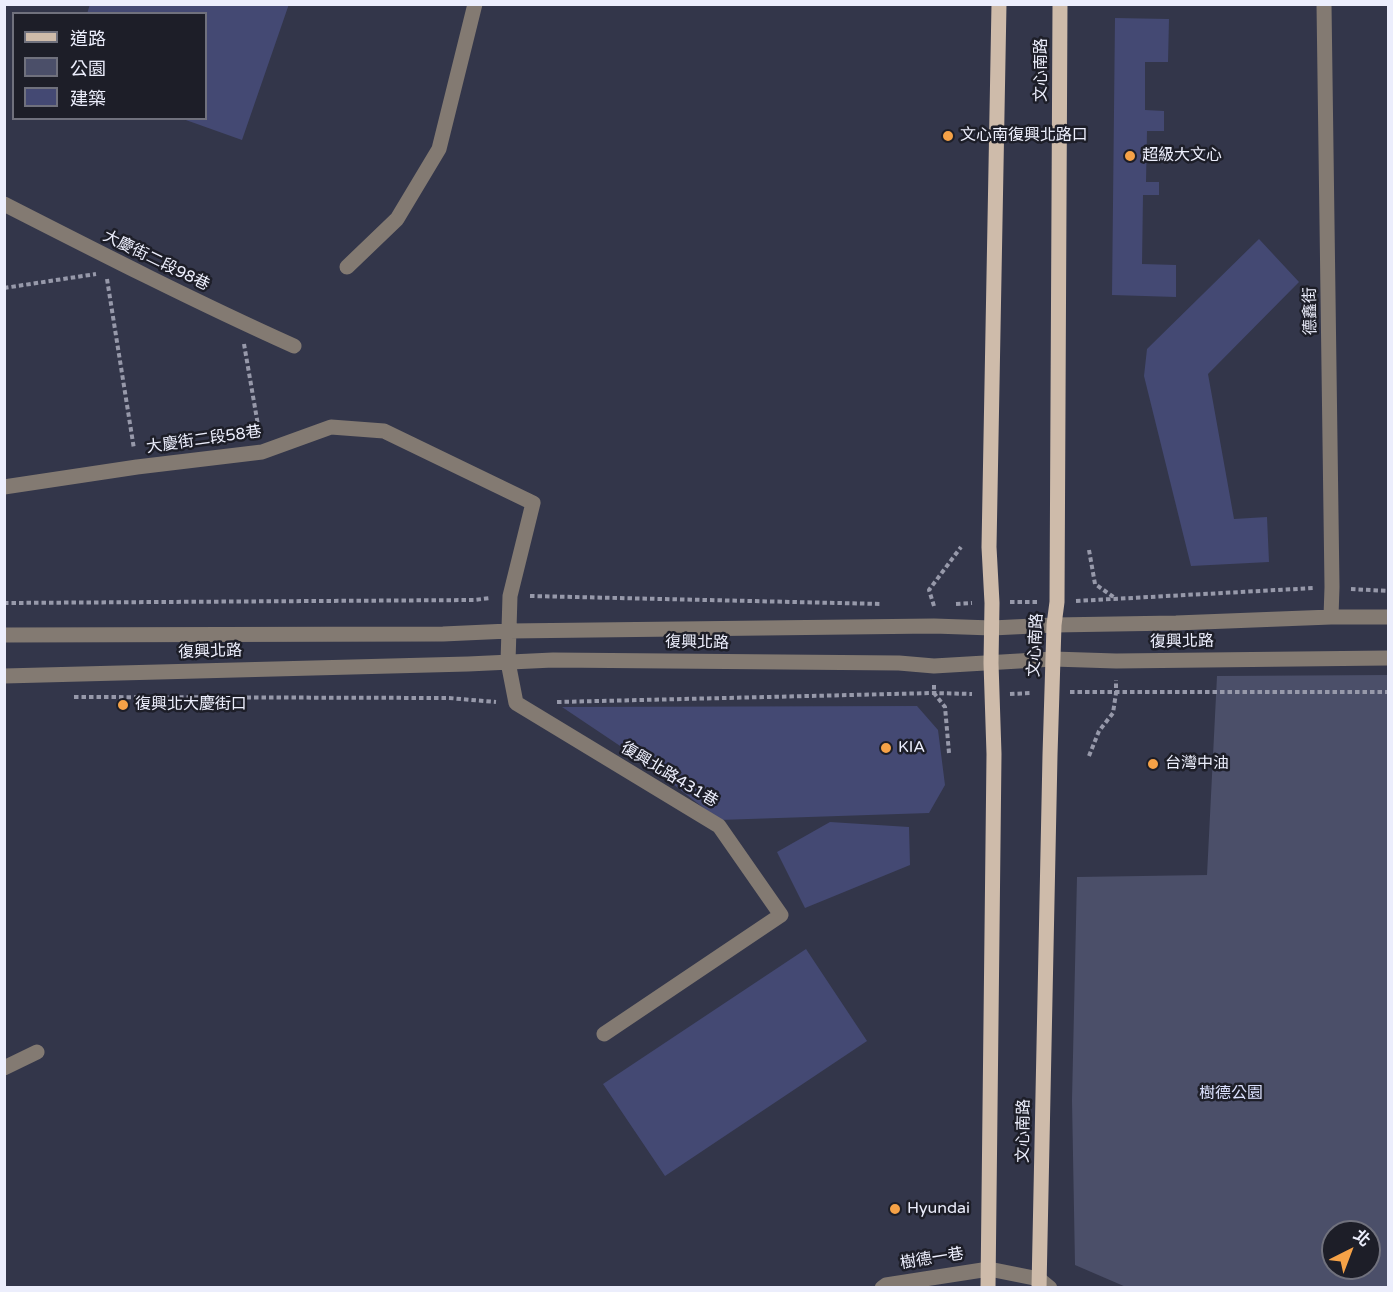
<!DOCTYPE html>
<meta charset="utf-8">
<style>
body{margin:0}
#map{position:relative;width:1393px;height:1292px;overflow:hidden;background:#33364a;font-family:"Varela Round","Noto Sans TC",sans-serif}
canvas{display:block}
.frame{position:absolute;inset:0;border:6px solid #eceefc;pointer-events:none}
.legend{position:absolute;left:12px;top:12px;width:195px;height:108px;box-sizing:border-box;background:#1d1e28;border:2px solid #70717d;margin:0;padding:8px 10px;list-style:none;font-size:18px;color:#eceefc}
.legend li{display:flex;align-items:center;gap:12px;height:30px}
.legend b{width:30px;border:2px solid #70717d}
.north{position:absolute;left:1321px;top:1220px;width:60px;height:60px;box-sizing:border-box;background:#1d1e28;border:2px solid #70717d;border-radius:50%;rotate:42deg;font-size:16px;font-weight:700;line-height:24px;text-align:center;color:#eceefc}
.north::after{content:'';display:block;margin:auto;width:21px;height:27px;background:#f6a247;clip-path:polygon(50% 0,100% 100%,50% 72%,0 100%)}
</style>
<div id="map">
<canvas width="1393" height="1292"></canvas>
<div class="frame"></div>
<ul class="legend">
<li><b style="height:8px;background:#cebbaa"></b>道路</li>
<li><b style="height:16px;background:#4b4f69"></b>公園</li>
<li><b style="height:16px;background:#444973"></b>建築</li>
</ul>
<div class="north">北</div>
</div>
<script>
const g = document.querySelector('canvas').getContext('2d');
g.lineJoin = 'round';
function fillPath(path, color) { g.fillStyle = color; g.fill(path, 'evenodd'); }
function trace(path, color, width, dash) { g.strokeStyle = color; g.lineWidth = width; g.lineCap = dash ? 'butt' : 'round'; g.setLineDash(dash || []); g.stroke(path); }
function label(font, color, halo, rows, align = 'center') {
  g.font = font + ' "Varela Round","Noto Sans TC",sans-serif'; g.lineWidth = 5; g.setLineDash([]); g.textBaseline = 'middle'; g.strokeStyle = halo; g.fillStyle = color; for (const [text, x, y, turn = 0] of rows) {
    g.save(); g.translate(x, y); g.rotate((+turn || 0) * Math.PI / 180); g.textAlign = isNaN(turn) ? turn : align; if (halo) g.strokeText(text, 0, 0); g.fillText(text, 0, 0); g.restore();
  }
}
const green = new Path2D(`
 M1388 675V1287H1126L1075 1265 1072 1100 1077 877 1207 875 1217 676ZM1333 1232H1369V1268H1333Z`);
const building = new Path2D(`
 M90 4H289L242 140 183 119 206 118V14H87Z
 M1115 18 1169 19 1168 62H1145V110L1164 111V131H1147L1146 182H1159V195H1143L1142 264 1176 265V297L1112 295Z
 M1259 239 1299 282 1208 374 1234 519 1267 517 1269 562 1191 566 1144 376 1147 349Z
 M917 706 938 730 945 785 929 813 719 820 647 764 562 707Z
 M830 822 909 827 910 865 805 908 777 852Z
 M806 949 867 1041 665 1176 603 1084Z`);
const path = new Path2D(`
 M107 279 134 449
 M4 288 96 274
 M244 344 259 431
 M1089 550 1095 584 1115 598
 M1351 589 1388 591
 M530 596 882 604
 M1076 601 1314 588
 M1010 602H1038
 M4 603 474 600 490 598
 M956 604 972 603
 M934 606 929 590 961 547
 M934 685V693L945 707 949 753
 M1070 692H1388
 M1010 694 1032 693
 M74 697 449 698 496 702
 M557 702 934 693 972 694
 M1089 756 1099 731 1113 713 1116 693V680`);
const minor = new Path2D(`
 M1324 4 1332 587 1331 617
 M4 204C100 253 196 302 294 346
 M347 267 397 219 439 149 475 4
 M4 487 137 467 262 452 331 427 384 431 533 503 510 596 508 662 516 703 719 826 781 915 604 1034
 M4 635 443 634 509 631 934 626 992 628 1054 625 1176 623 1331 617H1388
 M4 676 468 664 553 660 899 663 934 666 1053 659 1116 661 1388 658
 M4 1068 37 1052
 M882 1288 886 1285 989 1269 1039 1279 1050 1288`);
const major = new Path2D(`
 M988 1288 994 754 991 663 992 603 989 547 999 4
 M1039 1288 1050 755 1054 625 1057 602 1060 4`);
const markers = [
 [948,136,6,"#f6a247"],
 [1130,156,6,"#f6a247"],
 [123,705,6,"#f6a247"],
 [886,748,6,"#f6a247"],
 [1153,764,6,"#f6a247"],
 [895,1209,6,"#f6a247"]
];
const streetNames = [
 ["文心南路",1042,70,-90],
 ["大慶街二段98巷",156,261,26],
 ["德鑫街",1311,311,-91],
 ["大慶街二段58巷",204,440,-8],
 ["復興北路",1182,642,-1],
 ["復興北路",697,643,1],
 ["文心南路",1036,645,-87],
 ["復興北路",210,652,-2],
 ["復興北路431巷",669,775,31],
 ["文心南路",1024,1131,-89],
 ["樹德一巷",932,1259,-9]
];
const poiNames = [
 ["文心南復興北路口",960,136],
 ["超級大文心",1142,156],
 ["復興北大慶街口",135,705],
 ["KIA",898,748],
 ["台灣中油",1165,764],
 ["Hyundai",907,1209]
];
const parkNames = [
 ["樹德公園",1231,1094]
];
fillPath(green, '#4b4f69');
fillPath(building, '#444973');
trace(path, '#9799aa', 4, [4.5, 3]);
trace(minor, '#837a72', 15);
trace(major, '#cebbaa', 15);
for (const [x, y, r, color] of markers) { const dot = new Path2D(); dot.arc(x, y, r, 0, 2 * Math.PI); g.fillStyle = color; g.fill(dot); trace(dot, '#1d1e28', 2); }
label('16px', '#eceefc', '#1d1e28', streetNames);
label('16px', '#eceefc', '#1d1e28', poiNames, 'left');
label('16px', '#dbe0fd', '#1d1e28', parkNames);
</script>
